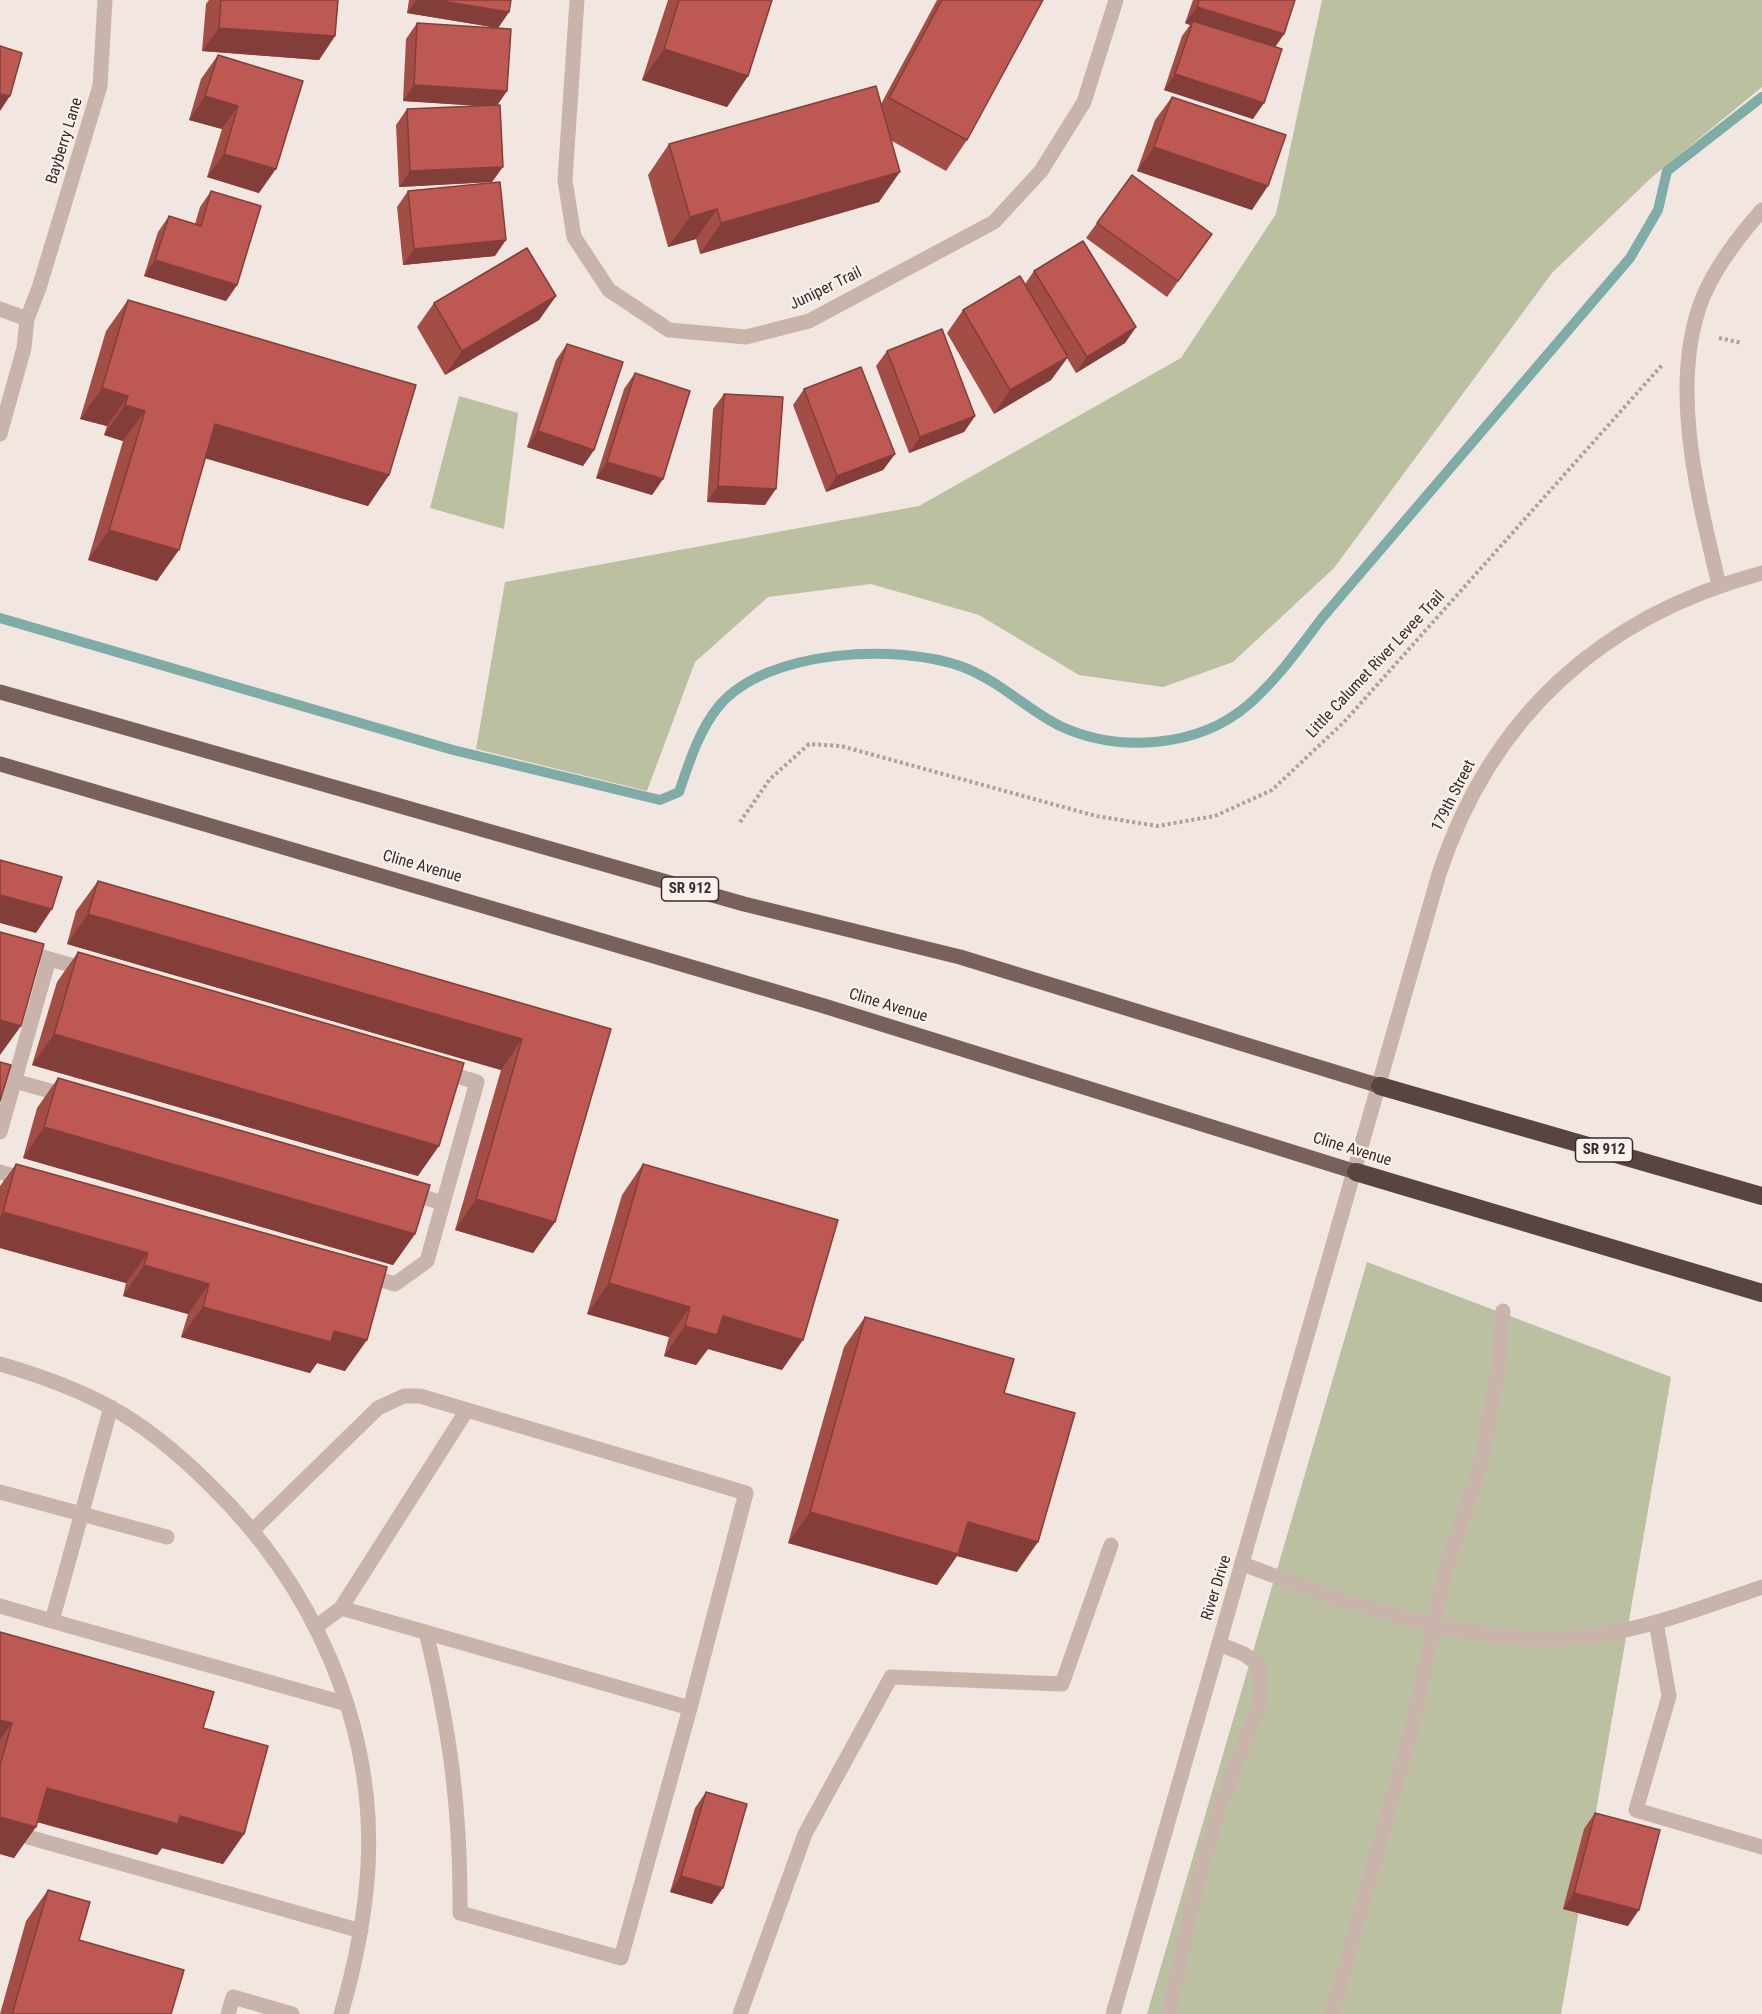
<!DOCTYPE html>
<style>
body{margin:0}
canvas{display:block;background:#f1e6e0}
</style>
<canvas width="1762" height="2014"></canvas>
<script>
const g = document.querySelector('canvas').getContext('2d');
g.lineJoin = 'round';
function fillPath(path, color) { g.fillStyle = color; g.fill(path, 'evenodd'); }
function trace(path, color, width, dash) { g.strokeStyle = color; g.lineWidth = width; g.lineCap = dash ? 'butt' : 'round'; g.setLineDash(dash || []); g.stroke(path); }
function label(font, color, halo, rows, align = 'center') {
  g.font = font + ' "Roboto Condensed",sans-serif'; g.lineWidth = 4.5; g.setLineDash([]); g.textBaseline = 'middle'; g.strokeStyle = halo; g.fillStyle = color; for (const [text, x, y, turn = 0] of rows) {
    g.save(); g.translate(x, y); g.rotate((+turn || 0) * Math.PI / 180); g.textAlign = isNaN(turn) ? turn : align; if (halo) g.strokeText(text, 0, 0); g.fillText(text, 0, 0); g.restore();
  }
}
const green = new Path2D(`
 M1322 0H1762V87L1651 178 1552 273 1334 568 1233 662 1163 687 1079 675 979 615 871 584 768 597 695 662 647 791 476 749 505 582 919 506 1181 358 1276 214Z
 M459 396 518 413 504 529 430 508Z
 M1367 1262 1671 1377 1561 2014H1147Z`);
const stream = new Path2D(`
 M0 618 453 750 660 800 679 792C689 763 699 730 719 706 767 649 898 643 963 667 1001 682 1026 709 1060 726 1118 753 1198 748 1248 705 1277 680 1299 648 1322 618L1630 258 1658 210 1667 171 1762 97`);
const path = new Path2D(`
 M1719 338 1742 343
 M740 822 770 779 809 744 841 746 1096 816 1157 826 1215 816 1272 790 1344 722 1662 365`);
const minor = new Path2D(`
 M577 0 565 180 574 237 609 290 669 330 746 337 809 321 994 222 1041 171 1084 102 1116 0
 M0 309 27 319
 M0 434 24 348 27 319 39 288 100 86 105 0
 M1719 585C1698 496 1668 384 1703 297 1717 264 1739 236 1762 210
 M0 945 88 970
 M0 1077 68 1096
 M0 1132 49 959
 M0 1172 26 1180
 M406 1192 443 1203
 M364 1275 395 1284 427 1261 477 1082 440 1071
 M0 1364C38 1375 75 1388 110 1407 147 1427 180 1455 210 1485 312 1584 376 1723 368 1867 365 1917 355 1966 341 2014
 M111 1407 52 1621 347 1704
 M0 1492 167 1537
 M253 1530 378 1408 404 1396H420L746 1493 690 1708 341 1608 316 1627
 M1243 1564C1348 1604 1478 1651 1592 1636 1651 1628 1706 1606 1762 1587
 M0 1606 52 1621
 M341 1608 467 1410
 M1656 1622 1669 1696 1636 1810 1762 1847
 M426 1632C450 1730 461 1812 460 1913L621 1958 690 1708
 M28 1837 361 1931
 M228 2014 233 1997 292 2014
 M740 2014 805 1834 891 1677 1062 1684 1111 1545
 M1113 2014 1439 874C1491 716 1602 616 1762 573
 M1169 2014 1195 1891 1220 1806 1260 1702 1259 1665 1244 1654 1219 1644
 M1332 2014 1414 1720 1445 1572 1481 1464 1498 1369 1503 1311`);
const major = new Path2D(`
 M0 692 744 904 960 957 1380 1086
 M0 764 824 1006 1356 1172`);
const highway = new Path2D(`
 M1380 1086 1762 1196
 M1356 1172 1762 1293`);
const wall = new Path2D(`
 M209 0H338L335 36 319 60 202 51 206 4Z
 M409 0H511L509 12 498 28 407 13Z
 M668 0H772L748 76 727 107 642 80Z
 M937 0H1043L967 140 946 171 892 141 879 202 700 254 696 239 668 247 648 175 669 144 881 104Z
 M1193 0H1295L1284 34 1275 47 1253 119 1164 90 1182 36 1190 25 1185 23Z
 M417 23 507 91 497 105 492 182 399 187 396 125 407 109 482 106 403 101 406 39Z
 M218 55 303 81 259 193 207 177 222 129 189 120 201 79Z
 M1172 97 1252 210 1137 171 1155 120Z
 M211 191 237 285 226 301 144 276 158 232 169 216 195 224 200 207Z
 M408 191 495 256 403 265 397 207Z
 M1097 223 1212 234 1167 297 1086 238Z
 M1034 271 1136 327 1125 343 1076 373 1067 358 1051 380 994 414 947 333 963 310 1025 284Z
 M556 296 539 320 445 375 417 327 434 303Z
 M128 300 389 475 368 506 205 458 157 581 88 560 123 441 104 435 107 426 80 419 106 331Z
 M567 344 594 450 583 466 527 447 556 360Z
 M887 351 975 416 964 432 909 453 876 366Z
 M635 373 663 479 652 495 596 478 624 389Z
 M804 389 895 454 883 470 826 492 793 405Z
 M724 394 765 505 707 502 713 409Z
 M98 881 611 1029 555 1222 533 1253 455 1230 501 1070 67 944 76 911Z
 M78 952 418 1176 32 1065 57 982Z
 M58 1078 415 1234 393 1265 23 1158 37 1108Z
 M16 1164 387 1267 345 1371 317 1363 310 1373 181 1337 188 1314 123 1296 126 1283 0 1248V1186Z
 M643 1164 782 1370 708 1349 696 1365 664 1356 669 1337 587 1314 622 1195Z
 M865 1317 1004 1393 1017 1572 957 1556 937 1585 788 1543 844 1347Z
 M0 1632 203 1728 244 1834 223 1864 162 1848 157 1855 37 1822 14 1858 0 1854Z
 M706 1792 712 1904 670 1892 695 1808Z
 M1595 1813 1628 1926 1563 1909 1584 1829Z
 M48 1890 79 1940 171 2014H0L26 1921Z`);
const shadedWall = new Path2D(`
 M416 0H435L509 12 498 28 407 13Z
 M1197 7 1284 34 1273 50 1193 21 1190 25 1185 23Z
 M219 28 335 36 319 60 202 51Z
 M664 49 748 76 727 107 642 80Z
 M1175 74 1264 103 1253 119 1164 90Z
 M414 85 507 91 496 107 403 101Z
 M0 94 10 96 0 111Z
 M205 96 238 106 222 129 189 120Z
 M1154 147 1268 186 1252 210 1137 171Z
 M224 154 276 169 259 193 207 177Z
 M503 167 492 182 399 187 410 171Z
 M900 172 879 202 700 254 721 223Z
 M717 209 696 239 668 247 690 217Z
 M506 240 495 256 403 265 414 249Z
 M155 260 237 285 226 301 144 276Z
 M556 296 539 320 445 375 462 351Z
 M1136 327 1125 343 1076 373 1087 357Z
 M1068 357 1051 380 994 414 1010 390Z
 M102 388 128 396 107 426 80 419Z
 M125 405 145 411 123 441 104 435Z
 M975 416 964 432 909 453 920 437Z
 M215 424 389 475 368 506 194 455Z
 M538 431 594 450 583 466 527 447Z
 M895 454 883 470 826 492 837 476Z
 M607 462 663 479 652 495 596 478Z
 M718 486 776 489 765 505 707 502Z
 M109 530 179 550 157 581 88 560Z
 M0 895 52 909 36 933 0 923Z
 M88 914 522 1039 501 1070 67 944Z
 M0 1020 21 1026 0 1055Z
 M54 1034 439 1146 418 1176 32 1065Z
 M44 1127 415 1234 393 1265 23 1158Z
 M476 1199 555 1222 533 1253 455 1230Z
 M3 1212 148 1253 126 1283 0 1248V1216Z
 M144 1265 209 1284 188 1314 123 1296Z
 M609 1283 690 1307 669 1337 587 1314Z
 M203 1307 334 1331 367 1340 345 1371 317 1363 310 1373 181 1337Z
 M723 1316 803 1340 782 1370 708 1349 696 1365 664 1356 685 1326Z
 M810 1512 968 1522 1038 1542 1017 1572 957 1556 937 1585 788 1543Z
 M0 1720 12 1723 0 1740Z
 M47 1788 180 1816 244 1834 223 1864 162 1848 157 1855 26 1819Z
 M0 1817 36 1827 14 1858 0 1854Z
 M681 1876 723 1888 712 1904 670 1892Z
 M1574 1893 1639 1910 1628 1926 1563 1909Z`);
const building = new Path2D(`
 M221 0H338L335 36 219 28Z
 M435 0H511L509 12Z
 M679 0H772L748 76 664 49Z
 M942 0H1043L967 140 889 98Z
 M1199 0H1295L1284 34 1197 7Z
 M1193 21 1282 49 1264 103 1175 74Z
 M417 23 511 29 507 91 414 85Z
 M0 46 22 53 10 96 0 94Z
 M218 55 303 81 276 169 224 154 238 106 205 96Z
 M876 86 900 172 721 223 717 209 690 217 669 144Z
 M1172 97 1286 135 1268 186 1154 147Z
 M500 105 503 167 410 171 407 109Z
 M1132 175 1212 234 1178 281 1097 223Z
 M500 182 506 240 414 249 408 191Z
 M211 191 261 206 237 285 155 260 169 216 201 226Z
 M1083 241 1136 327 1087 357 1034 271Z
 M527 248 556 296 462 351 434 303Z
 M1020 276 1068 357 1010 390 963 310Z
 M128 300 416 385 389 475 215 424 179 550 109 530 145 411 125 405 128 396 102 388Z
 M942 329 975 416 920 437 887 351Z
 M567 344 623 362 594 450 538 431Z
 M861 367 895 454 837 476 804 389Z
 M635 373 690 391 663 479 607 462Z
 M724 394 783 397 776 489 718 486Z
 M0 860 62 877 52 909 0 895Z
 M98 881 611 1029 555 1222 476 1199 522 1039 88 914Z
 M0 932 44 944 21 1026 0 1020Z
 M78 952 464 1063 439 1146 54 1034Z
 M0 1062 11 1065 0 1101Z
 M58 1078 430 1185 415 1234 44 1127Z
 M16 1164 387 1267 367 1340 334 1331 331 1342 203 1307 209 1284 144 1265 148 1253 3 1212Z
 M643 1164 838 1220 803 1340 723 1316 717 1335 685 1326 690 1307 609 1283Z
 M865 1317 1014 1359 1004 1393 1075 1413 1038 1542 968 1522 958 1554 810 1512Z
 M0 1632 214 1692 203 1728 268 1746 244 1834 180 1816 178 1824 47 1788 36 1827 0 1817V1765L12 1723 0 1720Z
 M706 1792 747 1804 723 1888 681 1876Z
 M1595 1813 1660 1830 1639 1910 1574 1893Z
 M48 1890 90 1902 79 1940 184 1970 171 2014H12Z`);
const shields = [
 [690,889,57],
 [1604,1150,57]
];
const shieldNames = [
 ["SR 912",690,889],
 ["SR 912",1604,1150]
];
const streetNames = [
 ["Bayberry Lane",65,141,-73],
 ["Juniper Trail",826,289,-26],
 ["Little Calumet River Levee Trail",1376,665,-47],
 ["179th Street",1454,796,-63],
 ["Cline Avenue",422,867,16],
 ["Cline Avenue",888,1006,17],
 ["Cline Avenue",1352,1150,17],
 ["River Drive",1217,1588,-73]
];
fillPath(green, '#bbc0a0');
trace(stream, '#80aca7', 10);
trace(path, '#b59e96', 4, [3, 3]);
trace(minor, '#c9b4ac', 15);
trace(major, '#78615d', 15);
trace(highway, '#584542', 18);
fillPath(wall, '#a34d47');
fillPath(shadedWall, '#843e39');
fillPath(building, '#bd5952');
trace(building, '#843e39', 1.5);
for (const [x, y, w] of shields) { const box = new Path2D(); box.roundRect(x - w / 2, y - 12, w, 24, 4.5); g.fillStyle = '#f9f1ec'; g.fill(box); trace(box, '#372c2a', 1.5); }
label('bold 15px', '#372c2a', null, shieldNames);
label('16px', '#372c2a', '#f9f1ec', streetNames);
</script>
